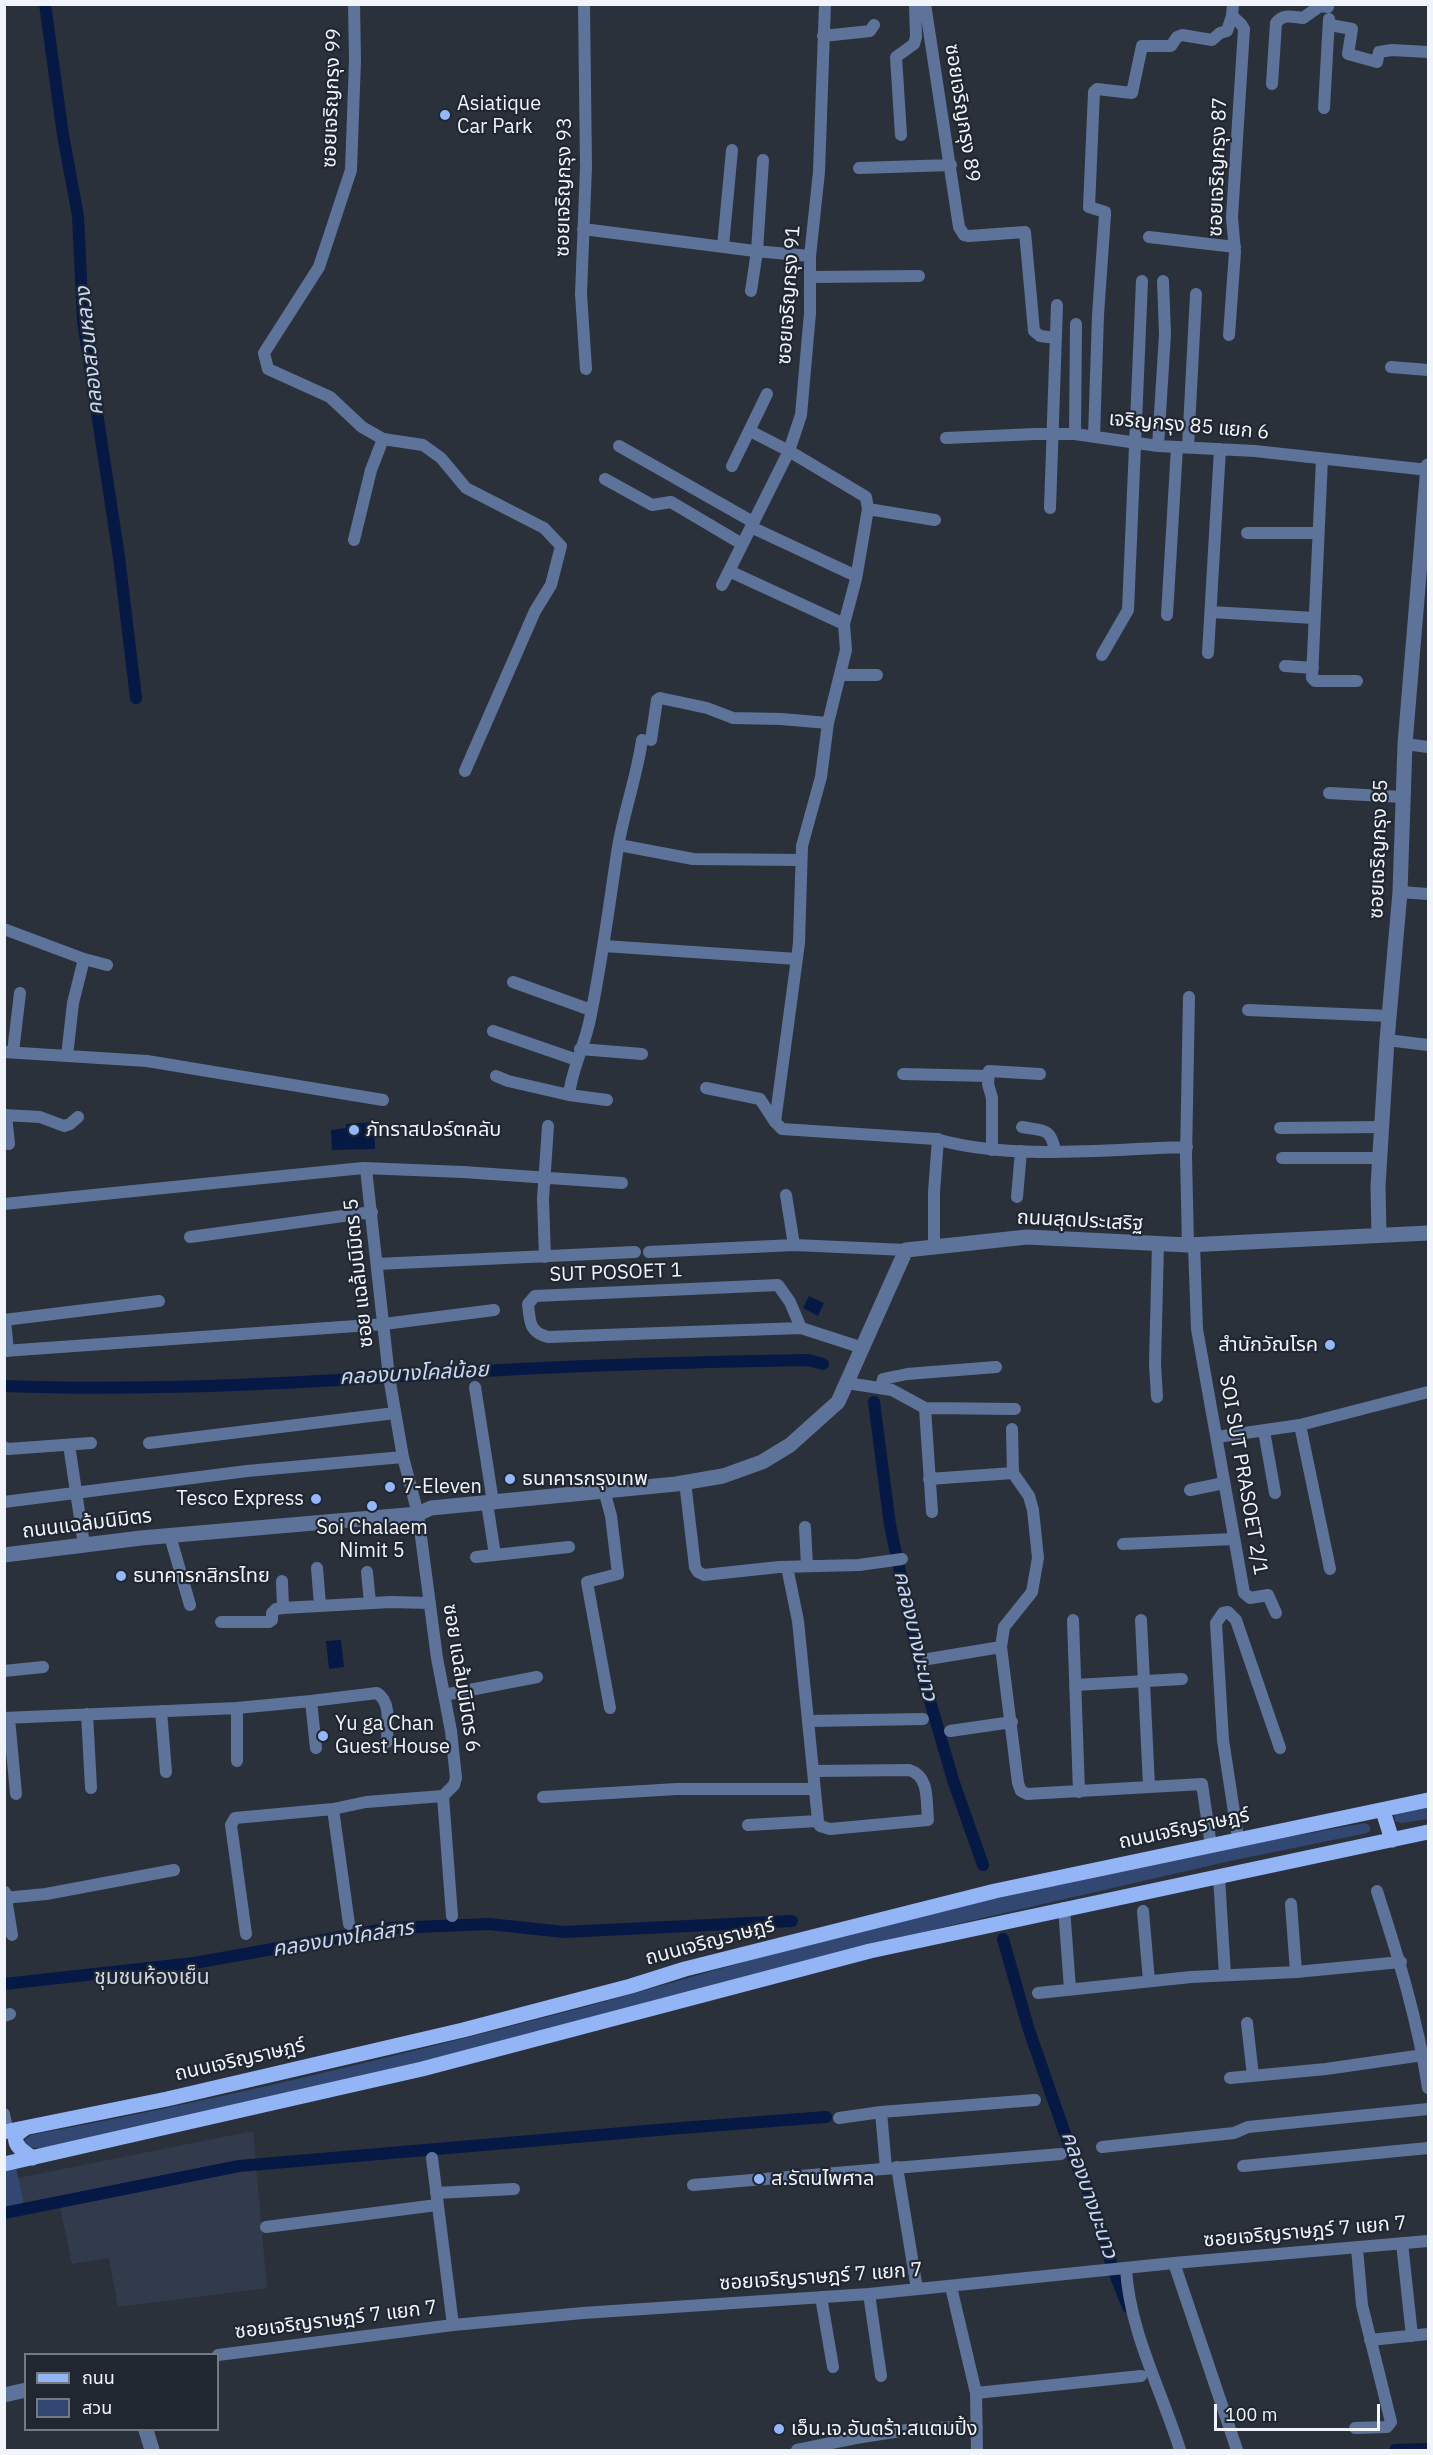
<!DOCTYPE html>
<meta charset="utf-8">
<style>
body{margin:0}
#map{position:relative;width:1433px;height:2455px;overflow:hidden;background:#2b313b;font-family:"IBM Plex Sans","Noto Sans Thai",sans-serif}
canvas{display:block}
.frame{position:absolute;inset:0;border:6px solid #f1f5fb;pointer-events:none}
.legend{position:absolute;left:24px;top:2353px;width:195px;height:78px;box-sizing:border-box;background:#212731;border:2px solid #747982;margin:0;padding:8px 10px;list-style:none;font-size:18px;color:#f1f5fb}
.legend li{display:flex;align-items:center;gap:12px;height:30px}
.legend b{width:30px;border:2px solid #747982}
.scale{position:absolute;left:1214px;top:2404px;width:166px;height:27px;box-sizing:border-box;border:3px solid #f1f5fb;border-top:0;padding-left:8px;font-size:18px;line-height:21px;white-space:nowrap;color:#f1f5fb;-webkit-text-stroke:4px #212731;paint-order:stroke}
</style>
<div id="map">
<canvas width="1433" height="2455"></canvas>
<div class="frame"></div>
<ul class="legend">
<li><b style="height:8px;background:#93b5f5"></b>ถนน</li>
<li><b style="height:16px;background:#324872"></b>สวน</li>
</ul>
<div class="scale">100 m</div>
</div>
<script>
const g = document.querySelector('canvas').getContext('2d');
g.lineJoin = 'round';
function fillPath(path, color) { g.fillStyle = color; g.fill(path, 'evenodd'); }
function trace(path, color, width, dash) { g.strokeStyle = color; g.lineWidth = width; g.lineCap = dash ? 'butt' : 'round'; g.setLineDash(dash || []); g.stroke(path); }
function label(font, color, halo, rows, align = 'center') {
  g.font = font + ' "IBM Plex Sans","Noto Sans Thai",sans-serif'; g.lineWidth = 4.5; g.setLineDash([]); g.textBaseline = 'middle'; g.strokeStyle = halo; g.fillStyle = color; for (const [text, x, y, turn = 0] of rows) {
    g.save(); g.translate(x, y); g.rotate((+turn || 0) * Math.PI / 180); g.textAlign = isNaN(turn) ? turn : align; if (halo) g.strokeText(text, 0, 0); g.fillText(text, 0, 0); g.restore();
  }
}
const built = new Path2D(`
 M253 2131 267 2288 118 2307 109 2258 72 2264 58 2197 24 2204 18 2178Z`);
const green = new Path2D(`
 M1428 1806V1819L1402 1823 1395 1821 1394 1812Z
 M1365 1823 1370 1826V1831L1367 1833 1230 1861 978 1919 848 1950 546 2033 49 2147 35 2148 20 2144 31 2135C215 2101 399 2056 581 2008 658 1987 735 1964 813 1943 996 1896 1180 1856 1365 1823Z
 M16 2168 24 2204 5 2207 4 2171Z`);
const water = new Path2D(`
 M374 1122 375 1149 332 1150 331 1130 346 1128V1124Z
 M809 1296 824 1303 818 1316 803 1308Z
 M341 1640 344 1667 329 1669 326 1641Z`);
const canal = new Path2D(`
 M45 4 63 135 78 216 83 321 119 557 136 698
 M4 1386C158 1392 314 1382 467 1372 581 1365 694 1362 808 1360L823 1364
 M874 1402 890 1525 921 1670 953 1780 983 1865
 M1003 1939 1028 2027 1072 2154 1091 2198 1113 2269 1128 2307
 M4 1984 194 1963 391 1928 489 1924 564 1932 792 1921
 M4 2213 239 2166 681 2128 826 2117
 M1395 2450 1428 2449`);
const minor = new Path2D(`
 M354 4 355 60 351 170 319 267 264 353 268 369 330 397 362 427 383 439 423 445 441 458 466 488 544 528 561 546 551 585 535 611 465 771
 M584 4 586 167 581 294 586 369
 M925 4 959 227 964 235 969 236 1025 232 1034 331 1040 336 1056 338
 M1330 25 1352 29 1348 54 1377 62 1379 52 1392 50 1428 52
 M823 36 870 31 874 25
 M1272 84 1276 23C1283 13 1293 17 1303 18L1320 6 1328 7
 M1324 108 1329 19
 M901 135 896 57 914 44 916 37 915 4
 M859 168 951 165
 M583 229 755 251 810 256
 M1149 237 1235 247
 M723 246 732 150
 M810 277 919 276
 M751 291 757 251 763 160
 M1229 335 1235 252 1232 217 1244 29 1241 24 1232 16 1233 4
 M1391 367 1428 370
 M750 431 789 451 866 497 868 509
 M1075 434 1076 324
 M1094 437 1098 315 1105 215V212L1089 207 1094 92 1097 89 1132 93 1142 46H1171L1177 37 1182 35 1212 40 1220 33 1227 31 1232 16
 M946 438 1035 434H1075L1158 446 1255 451 1428 470
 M619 446 753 522
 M1158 446 1165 334 1163 281
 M1188 447 1196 294
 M1322 459 1312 678 1315 681H1357
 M732 466 767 394
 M605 479 652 505 671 502 742 544
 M1050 508 1057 305
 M751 527 856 576
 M1247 533H1318
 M354 540 371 470 383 439
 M729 571 844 624
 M722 585 789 451 801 415 810 313V256L819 172 825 4
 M1211 612 1314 618
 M1167 615 1177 447
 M1208 653 1220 449
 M1102 655 1128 610 1142 281
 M1285 666 1313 668
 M841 675H877
 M651 740 657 700 660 698 707 708 733 718 781 719 828 723
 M1405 744 1428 747
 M1329 793 1402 797
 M619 845 693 859 801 860
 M1400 892 1428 894
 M4 929 84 959 107 965
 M604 946 797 959
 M513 982 591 1010
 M1248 1010 1389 1016
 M493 1031 577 1060
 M1387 1040 1428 1045
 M580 1049 642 1054
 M4 1052 147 1061 383 1100
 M13 1052 20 993
 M67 1056 73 1003 84 959
 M903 1074 988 1076
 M496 1076 508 1081 569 1095C572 1068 585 1045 590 1019 602 962 609 905 618 847 624 811 637 776 642 740
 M706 1088 760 1099 775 1122 782 1129 936 1139C1012 1161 1107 1149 1187 1147
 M569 1095 607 1100
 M4 1115 40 1117 64 1126 70 1124 78 1117
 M6 1115 9 1144
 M775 1122 799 943 802 846 821 777 828 723 846 650 844 624 856 579 868 509 935 520
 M1022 1127C1043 1131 1051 1127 1055 1151
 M1280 1128 1382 1127
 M992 1150V1098L988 1084 989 1071 1040 1074
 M1282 1158H1380
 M366 1169 389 1377 403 1457 418 1514 437 1658 451 1731 456 1778 454 1785 443 1796 452 1916
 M786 1195 794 1245
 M1017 1197 1021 1151
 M4 1204 363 1168 463 1172 622 1183
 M190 1237 372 1212
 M1188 1245 1186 1157 1189 997
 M1194 1245 1197 1329 1244 1593 1250 1598 1268 1595 1276 1613
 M934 1247V1192L938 1139
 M649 1252 794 1245 906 1250
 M545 1257 543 1199 548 1126
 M377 1264 635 1252
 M4 1320 159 1301
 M5 1320 8 1351
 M801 1328 790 1302 778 1285 535 1296 528 1304C530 1322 529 1332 548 1337L801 1328 863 1348
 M4 1351 384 1324 494 1310
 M847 1383 892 1390 925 1408
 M475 1387 493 1502
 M881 1388 883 1379 907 1374 996 1367
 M1157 1397 1155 1364 1158 1245
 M1300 1425 1330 1569
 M1012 1429 1013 1473 1029 1496 1033 1510 1038 1558 1032 1592 1004 1627 1001 1647 1018 1783 1021 1791 1027 1794 1202 1784 1211 1846
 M1264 1431 1275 1493
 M1217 1437 1300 1425 1428 1392
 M149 1443 395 1413
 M69 1445 84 1545
 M4 1447 8 1449 91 1443
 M929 1479 1013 1473
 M685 1482 695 1567 698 1572 704 1575 779 1567 859 1565 902 1559
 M604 1490 611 1516 618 1574 587 1582 610 1708
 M1190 1490 1224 1483
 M4 1502 247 1471 403 1457
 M487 1503 495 1555
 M932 1512 925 1408 1015 1409
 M805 1527 807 1566
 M170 1536 190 1605
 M1123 1544 1233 1539
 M476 1557 569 1547
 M787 1567 798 1621 818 1821 820 1826 830 1829 928 1820C926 1801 930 1776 909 1770L813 1771
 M317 1568 320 1605
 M367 1572 370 1603
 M282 1581 283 1608
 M1073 1620 1079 1792
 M1141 1620 1149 1786
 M221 1622H269L272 1620V1613L276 1609 283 1608 391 1602 430 1603
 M928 1659 1001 1647
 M4 1671 43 1667
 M1075 1685 1182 1679
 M444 1695 537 1677
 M311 1701 377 1693C392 1702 387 1727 387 1742
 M237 1708V1761
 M161 1711 166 1772
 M87 1714 91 1788
 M4 1718 237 1708 311 1701 316 1748
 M9 1718 16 1794
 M809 1721 923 1719
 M950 1731 1012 1722
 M543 1797 677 1789H814
 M333 1809 349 1924
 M748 1825 818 1821
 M1238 1838 1223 1740 1216 1623 1223 1613 1228 1612 1236 1620 1280 1748
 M1219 1877 1225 1975
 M1377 1891C1398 1956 1418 2021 1428 2088
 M5 1892 12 1935
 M4 1898 46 1894 174 1870
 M1291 1904 1296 1972
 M1064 1908 1070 1989
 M1143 1911 1149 1981
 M246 1934 231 1825 235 1818 333 1809 366 1802 443 1796
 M1038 1993 1191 1977 1296 1972 1401 1962
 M4 2016 10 2014
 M1247 2023 1253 2076
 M1230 2078 1326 2069 1423 2055
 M881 2112 886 2168
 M4 2114 8 2132
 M839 2118 881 2112 1035 2100
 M1102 2147 1234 2133 1248 2127 1428 2109
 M432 2158 453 2325
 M1243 2166 1428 2148
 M897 2167 917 2289
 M693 2185 1061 2154
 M436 2193 514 2189
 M266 2227 437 2205
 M1402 2243 1412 2336
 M1174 2263 1237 2450
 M1126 2268C1129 2331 1162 2391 1180 2450
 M951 2287 976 2393 977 2450
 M869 2294 881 2376
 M821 2297 833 2367
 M1370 2340 1428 2334
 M218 2355 453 2325 583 2313 869 2294 1174 2263 1428 2241
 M976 2393 1141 2376
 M1355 2428 1387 2427 1391 2422 1362 2305 1357 2248
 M797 2450 856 2438 919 2428 977 2427`);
const tertiary = new Path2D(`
 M1379 1235 1378 1186 1387 1040 1400 892 1405 744 1428 466
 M4 1555 141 1538 418 1514 431 1508 676 1484 723 1476 762 1462 790 1445 838 1402 906 1250 1027 1237 1188 1245 1428 1233
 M4 2395 26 2390
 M146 2430 152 2450`);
const primary = new Path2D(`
 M1383 1811 1392 1840
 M24 2129 16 2135C13 2146 24 2152 33 2158
 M4 2132 167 2099 463 2030 631 1986 685 1969 995 1891 1428 1800
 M4 2164 422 2069 870 1951 1428 1832`);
const markers = [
 [445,115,6,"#92b7fd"],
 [354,1130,6,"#92b7fd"],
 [1330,1345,6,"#92b7fd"],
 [510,1479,6,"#92b7fd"],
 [390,1487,6,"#92b7fd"],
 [316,1499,6,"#92b7fd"],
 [372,1506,6,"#92b7fd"],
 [121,1576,6,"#92b7fd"],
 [323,1736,6,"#92b7fd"],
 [759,2179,6,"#92b7fd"],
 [779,2429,6,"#92b7fd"]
];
const streetNames = [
 ["ซอยเจริญกรุง 99",332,98,-88],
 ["ซอยเจริญกรุง 89",962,113,81],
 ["ซอยเจริญกรุง 87",1218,167,-88],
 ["ซอยเจริญกรุง 93",564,187,-89],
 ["ซอยเจริญกรุง 91",789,295,-86],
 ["เจริญกรุง 85 แยก 6",1189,426,5],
 ["ซอยเจริญกรุง 85",1379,849,-88],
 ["ถนนสุดประเสริฐ",1080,1221,3],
 ["ซอย แฉล้มนิมิตร 5",359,1273,-96],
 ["SUT POSOET 1",616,1273,-2],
 ["SOI SUT PRASOET 2/1",1243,1475,80],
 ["ถนนแฉล้มนิมิตร",87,1524,-7],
 ["ซอย แฉล้มนิมิตร 6",461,1678,81],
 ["ถนนเจริญราษฎร์",1184,1829,-12],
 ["ถนนเจริญราษฎร์",710,1942,-15],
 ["ถนนเจริญราษฎร์",240,2060,-13],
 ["ซอยเจริญราษฎร์ 7 แยก 7",1305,2232,-5],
 ["ซอยเจริญราษฎร์ 7 แยก 7",821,2277,-4],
 ["ซอยเจริญราษฎร์ 7 แยก 7",336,2320,-7]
];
const poiNames = [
 ["Asiatique",457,104],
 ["Car Park",457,127],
 ["ภัทราสปอร์ตคลับ",366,1130],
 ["สำนักวัณโรค",1318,1345,"right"],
 ["ธนาคารกรุงเทพ",522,1479],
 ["7-Eleven",402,1487],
 ["Tesco Express",304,1499,"right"],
 ["Soi Chalaem",372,1528,"center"],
 ["Nimit 5",372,1551,"center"],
 ["ธนาคารกสิกรไทย",133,1576],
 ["Yu ga Chan",335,1724],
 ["Guest House",335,1747],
 ["ส.รัตนไพศาล",771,2179],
 ["เอ็น.เจ.อันตร้า.สแตมปิ้ง",791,2429]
];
const waterNames = [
 ["คลองสวนหลวง",90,351,-96],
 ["คลองบางโคล่น้อย",414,1374,-3],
 ["คลองบางมะนาว",915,1636,77],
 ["คลองบางโคล่สาร",343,1939,-9],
 ["คลองบางมะนาว",1089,2195,71]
];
const neighbourhoodNames = [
 ["ชุมชนห้องเย็น",152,1978]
];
fillPath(built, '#323b4b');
fillPath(green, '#324872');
fillPath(water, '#051944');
trace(canal, '#051944', 12);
trace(minor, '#5e739a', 12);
trace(tertiary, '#5e739a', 15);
trace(primary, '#93b5f5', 15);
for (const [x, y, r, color] of markers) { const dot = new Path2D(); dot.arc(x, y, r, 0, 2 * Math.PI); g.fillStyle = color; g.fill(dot); trace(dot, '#212731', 2); }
label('20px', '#f1f5fb', '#212731', streetNames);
label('20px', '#f1f5fb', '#212731', poiNames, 'left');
label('italic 21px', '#c8d9f8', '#212731', waterNames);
label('21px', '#ced6e3', '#212731', neighbourhoodNames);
</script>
